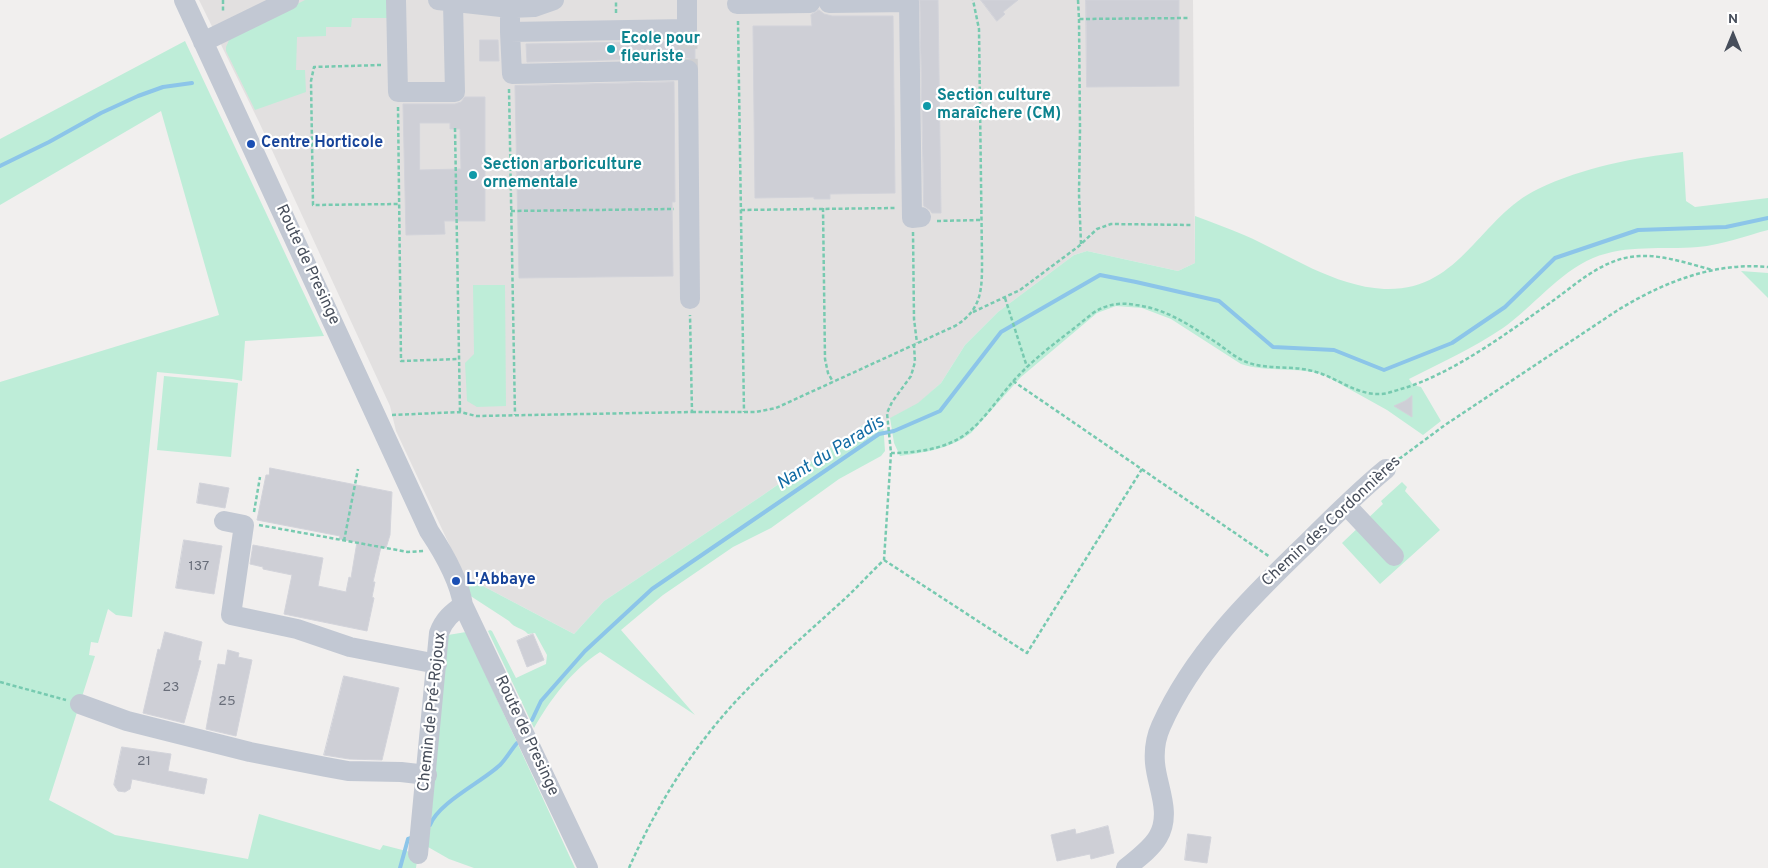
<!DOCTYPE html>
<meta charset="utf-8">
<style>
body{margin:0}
#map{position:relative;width:1768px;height:868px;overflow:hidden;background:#f1efee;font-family:Overpass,sans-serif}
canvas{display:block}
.north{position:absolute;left:1708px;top:10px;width:50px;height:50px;-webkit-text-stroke:4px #fff;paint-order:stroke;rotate:0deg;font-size:14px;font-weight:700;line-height:20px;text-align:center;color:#474e5b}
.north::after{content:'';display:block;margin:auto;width:18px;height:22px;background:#474e5b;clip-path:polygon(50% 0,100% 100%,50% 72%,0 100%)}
</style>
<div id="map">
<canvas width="1768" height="868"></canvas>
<div class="north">N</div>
</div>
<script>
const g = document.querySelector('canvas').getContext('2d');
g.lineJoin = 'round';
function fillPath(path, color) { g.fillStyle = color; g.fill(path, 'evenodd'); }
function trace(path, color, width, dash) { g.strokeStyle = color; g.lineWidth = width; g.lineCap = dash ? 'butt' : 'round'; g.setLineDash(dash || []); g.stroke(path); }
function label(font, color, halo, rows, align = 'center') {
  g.font = font + ' Overpass,sans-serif'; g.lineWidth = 4.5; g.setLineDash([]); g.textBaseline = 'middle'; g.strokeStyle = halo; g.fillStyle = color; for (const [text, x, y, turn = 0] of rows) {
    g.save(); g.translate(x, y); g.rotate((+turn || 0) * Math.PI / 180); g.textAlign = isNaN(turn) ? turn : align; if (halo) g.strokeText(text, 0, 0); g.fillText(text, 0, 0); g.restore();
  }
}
const education = new Path2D(`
 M199 0H1193L1195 263 1178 271 1087 251 1074 255 998 312 965 345 941 383 918 404 883 422 871 419 763 495 604 601 574 634 464 576 396 431 390 406 259 122Z`);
const green = new Path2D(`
 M305 0H386L390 18H352L351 27H326V36L297 37 296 70H305L306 92 255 110 226 51V47L230 38Z
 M185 41 324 336 245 341 242 381 232 379 157 372 132 617 116 615 108 609 98 643 91 642 89 655 95 656 49 800 115 835 248 859 259 814 380 850 383 845 418 854 416 868H0V382L219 315 161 111 0 205V139Z
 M1683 152 1686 201 1695 207 1768 198V230C1745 236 1722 245 1698 247 1662 250 1627 244 1593 258 1558 273 1533 307 1503 328 1473 348 1441 363 1409 379L1413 385 1421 387 1441 421 1423 435 1387 410 1324 375C1297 366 1268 373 1241 364L1171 319 1142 308 1116 306 1097 313 1021 377 971 433C950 449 926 452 900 456L894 443 890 418 918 403 941 383 965 345 998 312 1074 255 1087 251 1178 271 1195 263V216C1211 222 1228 228 1244 235 1290 255 1333 286 1384 289 1461 292 1479 217 1538 189 1584 167 1633 158 1683 152Z
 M1741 271 1768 273V298Z
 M473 285H505L506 406 477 407 467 401 465 363 474 354Z
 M164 376 238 383 231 457 157 450Z
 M872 419 883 422 885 451 881 456 839 479 771 528 733 547 663 595 621 630 695 715 600 652C572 670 550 700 534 728L488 631 490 630 492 631 516 678 546 664 547 655 535 633 528 634C522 627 515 629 509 621L469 595 464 576 574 634 604 601 763 495Z
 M1402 482 1407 487 1405 491 1440 530 1380 584 1342 543 1383 504 1381 501Z
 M466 632 575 868H474L449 859 428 847 448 635Z`);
const stream = new Path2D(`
 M0 166 49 142 101 113 138 96 163 87 192 83
 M532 720 541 701 585 651 652 589 879 434 894 431 940 411 1001 332 1100 275 1136 282 1219 301 1273 347 1334 350 1384 370 1452 343 1505 307 1555 258 1638 230 1726 227 1768 218
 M430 825C439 802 482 782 500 765 506 759 511 750 517 743
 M400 868 408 839 414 837`);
const building = new Path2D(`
 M920 0H938L941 213H932L930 210 924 206Z
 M981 0H1018L1003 12 1005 14 997 21Z
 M1086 0H1179V86L1087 87Z
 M819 10 824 14 832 16H893L895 193 830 194V199H814V197L755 198 753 26H812L811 15Z
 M695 37V61L688 58 527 62 526 44 687 41Z
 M480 40H498L499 61H480Z
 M674 82 675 202H672L673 276 519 278 515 86Z
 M465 97H485V221H444L445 234 406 235 403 104H455L461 102ZM420 123H450V129H460L461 169 420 170Z
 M1412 396V417L1394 406 1405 401Z
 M270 468 392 492 390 535 386 548 381 547 373 582H375L372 597 374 598 367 631 284 614 292 575 263 569V567L250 564 253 545 323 558 318 586 346 592 349 577 351 578 357 542 339 539 340 536 257 520 266 475H269Z
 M200 483 229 488 225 508 197 503Z
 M184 540 222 546 214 594 176 588Z
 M165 632 202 642 198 660 201 661 184 723 143 713 158 649 160 650Z
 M533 634 544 660 527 667 517 641Z
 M228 650 239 653 238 657 252 660 236 736 206 729 218 664 225 665Z
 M344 676 399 688 382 760 349 759 324 755Z
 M122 747 171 754 168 771 207 779 204 794 132 779 130 789 125 792 118 791 114 785Z
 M1108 826 1114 853 1091 859 1090 854 1057 861 1051 835 1075 829 1076 834Z
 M1188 834 1211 837 1207 863 1185 860Z`);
const minorTunnel = new Path2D(`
 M687 29 688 70`);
const path = new Path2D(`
 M223 0V13
 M1078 0 1079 19 1190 18
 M616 13V0
 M1079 19 1080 129 1079 194 1081 244
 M738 21 744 412
 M381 65 314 67 311 81 313 205 399 204
 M509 89 515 415
 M398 107 401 361 459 359
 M455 128 460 412
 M823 208 825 359 828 373 833 382
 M741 210 897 208
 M511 211 674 209
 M937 221 981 220
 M913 232 914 319 917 343
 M1005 298 1027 367
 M973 312 1020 290 1079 246 1097 229 1111 224 1191 225
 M1013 381 1270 557
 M692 412H756L776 408 955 326C983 309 982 288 982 258L979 29 973 0
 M392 415 460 412 476 416 692 412 690 315
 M891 453C912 453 939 450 958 439 982 426 1000 394 1019 375 1041 352 1069 333 1093 313 1107 304 1120 302 1136 305 1167 309 1191 326 1217 343 1227 350 1237 359 1249 363 1270 370 1295 365 1316 372 1337 378 1357 395 1380 394 1387 394 1394 391 1401 389 1453 374 1510 331 1554 300 1580 281 1606 257 1640 256 1665 255 1689 264 1713 270
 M1399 459 1445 425 1618 310C1664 282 1714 262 1768 267
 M254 512 260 477
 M259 525 408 552 424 551
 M344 541 358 469
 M884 560 1027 653 1142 469
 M0 682 66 700
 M629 868C656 807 692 748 738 699 769 666 804 636 838 605 854 591 868 575 884 560L891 453 887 413 892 402 911 376 915 362 914 345`);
const minor = new Path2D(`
 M184 0 429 531C443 552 459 579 463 605L588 868
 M396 0 398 92H455L453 3
 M438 0 510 8 534 7 554 0
 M829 3 909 2 912 218 921 217
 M737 4 810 3
 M510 8V32L687 29V0
 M510 32 512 74 688 70 690 299
 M203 42 289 0
 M1346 505 1394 556
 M224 521 244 525 231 615 297 629 350 647 437 664
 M80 704 127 721 250 752 326 767 348 771 401 772 427 775
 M418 854 439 633C444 619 452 613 463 605
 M1126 868C1137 859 1151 849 1158 837 1172 813 1157 787 1155 763 1154 751 1156 737 1161 726 1193 654 1250 598 1306 544 1332 518 1358 492 1386 469`);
const markers = [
 [611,49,5,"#0f9aa8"],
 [927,106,5,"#0f9aa8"],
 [251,144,5,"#1a4fb4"],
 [473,175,5,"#0f9aa8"],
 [456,581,5,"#1a4fb4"]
];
const numberNames = [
 ["137",199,567],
 ["23",171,688],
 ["25",227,702],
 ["21",144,762]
];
const cultureNames = [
 ["Ecole pour",621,40],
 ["fleuriste",621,58],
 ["Section culture",937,97],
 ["maraîchere (CM)",937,115],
 ["Section arboriculture",483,166],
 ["ornementale",483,184]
];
const transitNames = [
 ["Centre Horticole",261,144],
 ["L'Abbaye",466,581]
];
const streetNames = [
 ["Route de Presinge",307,265,65],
 ["Chemin des Cordonnières",1332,522,-43],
 ["Chemin de Pré-Rojoux",433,712,-84],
 ["Route de Presinge",526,736,65]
];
const waterNames = [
 ["Nant du Paradis",831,454,-32]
];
fillPath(education, '#e2e0e0');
fillPath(green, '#beedd8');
trace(stream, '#8cc5e9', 4);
fillPath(building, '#cecfd6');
trace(building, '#d2d3da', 1);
trace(minorTunnel, '#cfcfd1', 20, [20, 10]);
trace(path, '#77cab0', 2.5, [4, 2.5]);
trace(minor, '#c2c8d3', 20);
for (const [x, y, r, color] of markers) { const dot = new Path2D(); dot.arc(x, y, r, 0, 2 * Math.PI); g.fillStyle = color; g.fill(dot); trace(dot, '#fff', 2); }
label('14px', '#696e7a', null, numberNames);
label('bold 16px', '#0d838f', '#fff', cultureNames, 'left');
label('bold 16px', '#164399', '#fff', transitNames, 'left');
label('16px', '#474e5b', '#fff', streetNames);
label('italic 18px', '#116ba4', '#fff', waterNames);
</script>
